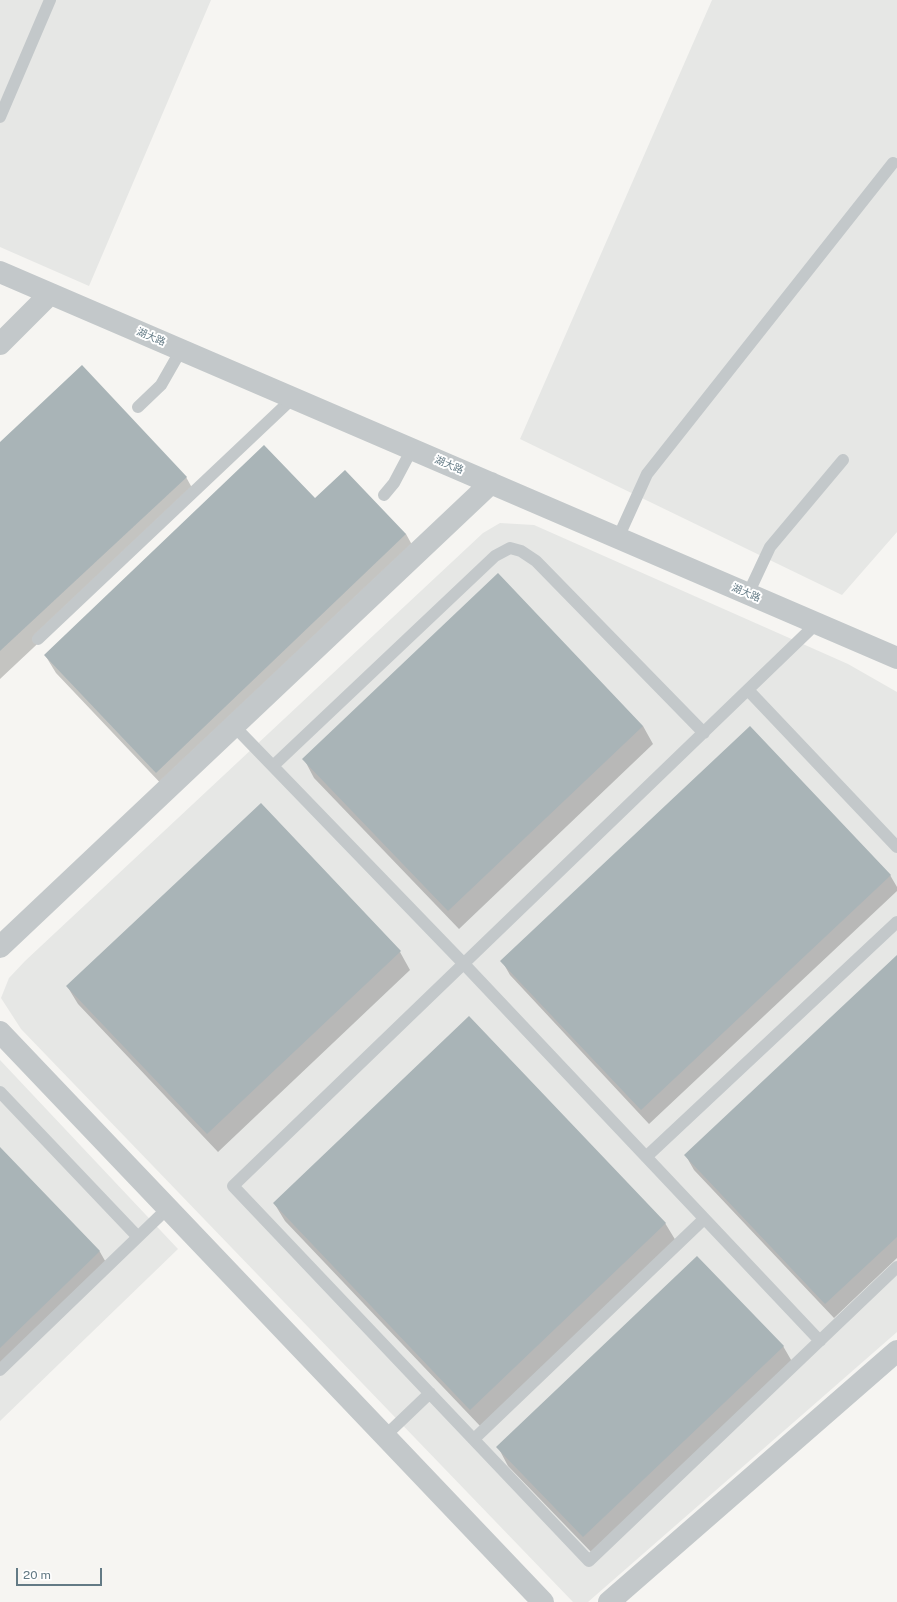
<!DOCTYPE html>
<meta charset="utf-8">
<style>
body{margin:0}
#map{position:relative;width:897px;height:1602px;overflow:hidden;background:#f6f5f2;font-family:"Public Sans",sans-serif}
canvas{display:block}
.scale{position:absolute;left:16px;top:1568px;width:86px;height:18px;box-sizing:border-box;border:2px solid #637a85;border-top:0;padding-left:5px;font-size:12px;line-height:14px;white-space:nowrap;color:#637a85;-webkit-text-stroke:3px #fff;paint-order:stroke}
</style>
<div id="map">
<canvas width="897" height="1602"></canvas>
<div class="scale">20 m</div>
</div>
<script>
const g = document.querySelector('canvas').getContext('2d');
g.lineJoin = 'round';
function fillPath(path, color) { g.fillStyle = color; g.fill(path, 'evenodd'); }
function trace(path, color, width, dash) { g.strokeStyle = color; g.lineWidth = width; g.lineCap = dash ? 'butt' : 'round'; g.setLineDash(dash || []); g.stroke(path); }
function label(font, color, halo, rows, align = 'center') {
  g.font = font + ' "Public Sans","Noto Sans SC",sans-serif'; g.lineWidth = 4; g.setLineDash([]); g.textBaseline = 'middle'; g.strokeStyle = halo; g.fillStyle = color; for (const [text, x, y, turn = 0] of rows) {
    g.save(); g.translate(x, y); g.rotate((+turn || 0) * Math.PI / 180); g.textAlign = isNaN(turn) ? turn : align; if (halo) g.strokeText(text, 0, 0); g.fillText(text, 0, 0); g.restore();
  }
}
const built = new Path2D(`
 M0 0H211L89 286 0 247Z
 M712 0H897V532L842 595 520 439Z
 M500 523 534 525 848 664 897 692V1332L588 1602H573L21 1029 1 998 9 978 25 961 483 533Z
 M0 1060 178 1249 0 1421Z`);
const shadow = new Path2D(`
 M0 443 186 477 196 495 0 679Z
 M315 500 406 534 416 552 167 790 56 673 45 655Z
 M643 726 653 744 459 929 314 778 304 759Z
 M890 875 897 887V891L649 1124 510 975 502 961Z
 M400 952 410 970 218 1152 78 1004 67 986Z
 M897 956V1258L834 1318 694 1170 686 1156Z
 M0 1149 100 1252 108 1266 0 1370Z
 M274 1203 665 1223 676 1241 481 1427 285 1221Z
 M783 1346 794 1365 594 1555 508 1466 498 1447Z`);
const building = new Path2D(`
 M82 365 187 477 0 651V442Z
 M264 445 315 498 345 470 406 534 156 773 44 655Z
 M498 573 643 726 448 911 302 759Z
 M750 726 891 875 641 1110 500 961Z
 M261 803 401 951 207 1134 66 986Z
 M897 955V1237L825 1304 684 1155Z
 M469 1016 666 1223 470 1410 273 1203Z
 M0 1147 100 1251 0 1348Z
 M697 1256 784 1346 583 1537 496 1447Z`);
const lane = new Path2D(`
 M0 117 50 0
 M138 407 161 385 181 350
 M384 495 394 483 412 449
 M618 538 647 474 893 163
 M748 594 770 547 843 460
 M816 624 233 1186 589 1561 897 1267
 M38 639 293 398
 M748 690 897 847
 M234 726 464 964 820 1341
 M273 766 495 556 510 548 521 551 536 561 704 733
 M0 1092 137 1236
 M646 1157 897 922
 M0 1370 168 1208
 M385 1436 430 1393
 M474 1439 704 1219`);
const street = new Path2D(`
 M0 272 897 658
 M0 344 50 294
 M0 947 491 483
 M0 1032 543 1602
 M609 1602 897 1351`);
const streetNames = [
 ["湖大路",151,337,23],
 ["湖大路",449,465,23],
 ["湖大路",746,593,23]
];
fillPath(built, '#e6e7e5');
fillPath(shadow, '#0003');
fillPath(building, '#a9b4b7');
trace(lane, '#c3c8ca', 12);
trace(street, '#c3c8ca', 22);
label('10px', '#637a85', '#fff', streetNames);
</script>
